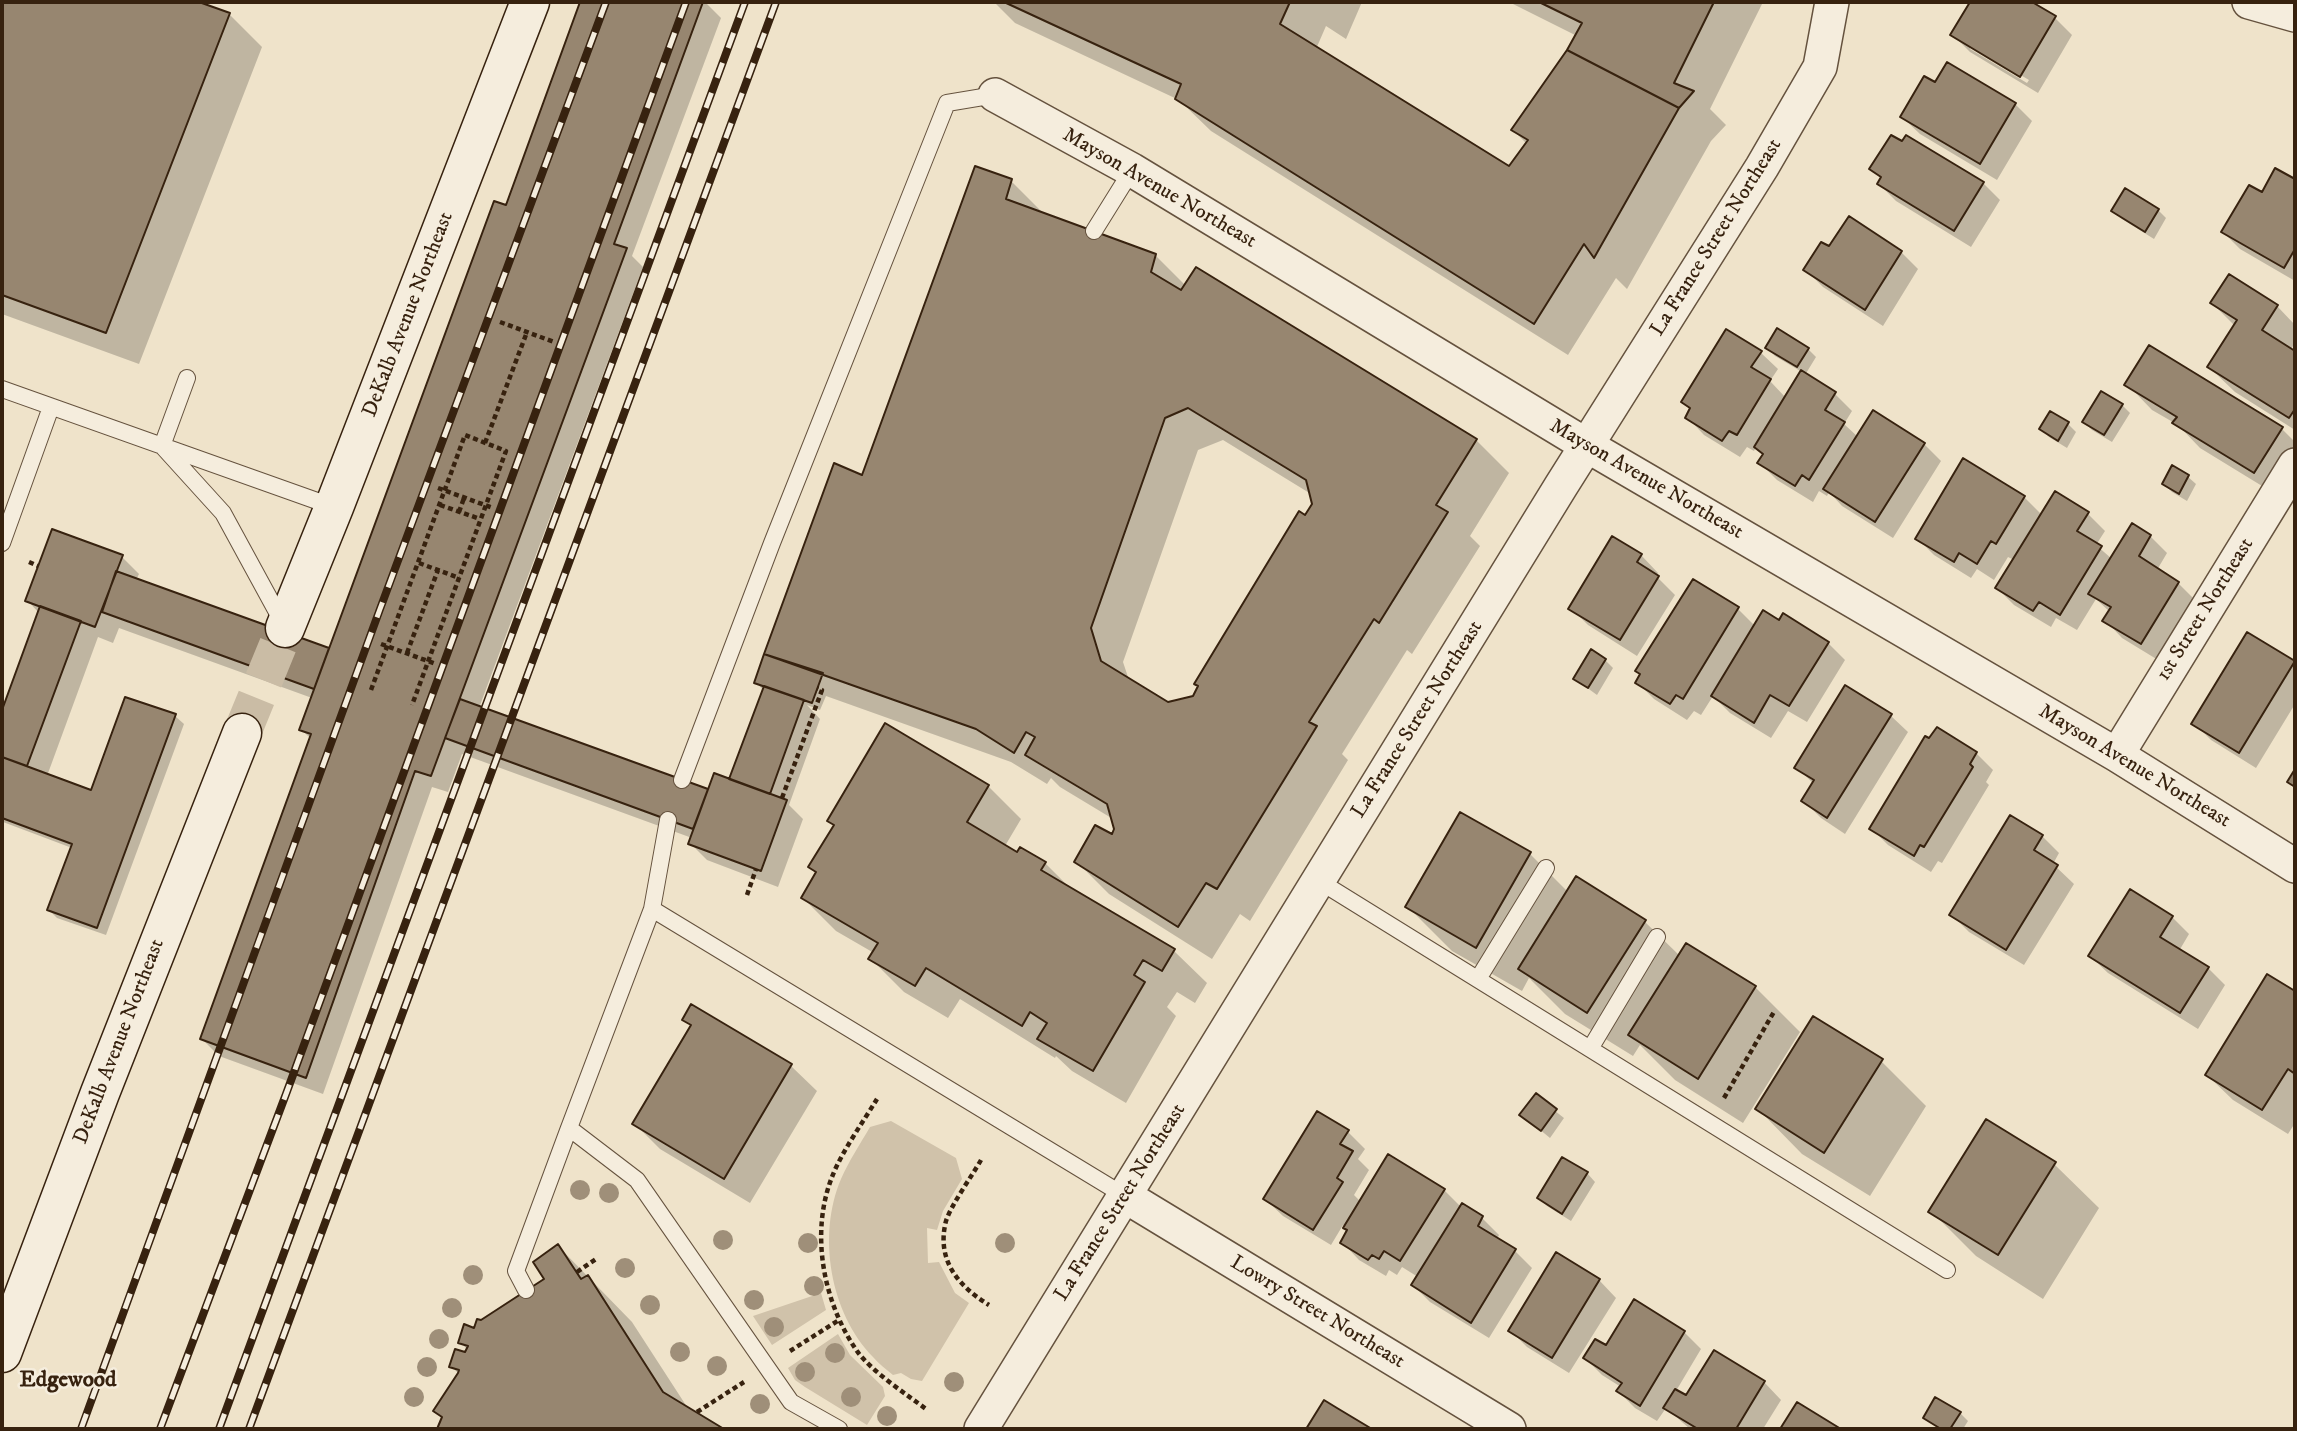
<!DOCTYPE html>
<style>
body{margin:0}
#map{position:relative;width:2297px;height:1431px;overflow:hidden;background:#efe3ca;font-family:"IM FELL DW Pica",serif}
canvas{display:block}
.frame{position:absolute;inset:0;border:4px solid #37220f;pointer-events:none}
</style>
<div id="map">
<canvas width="2297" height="1431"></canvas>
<div class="frame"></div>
</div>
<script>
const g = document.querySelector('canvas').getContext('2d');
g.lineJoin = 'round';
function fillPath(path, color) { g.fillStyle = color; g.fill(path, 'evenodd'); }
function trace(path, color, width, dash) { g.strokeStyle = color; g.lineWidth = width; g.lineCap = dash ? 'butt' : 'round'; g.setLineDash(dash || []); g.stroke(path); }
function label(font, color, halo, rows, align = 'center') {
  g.font = font + ' "IM FELL DW Pica",serif'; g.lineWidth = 5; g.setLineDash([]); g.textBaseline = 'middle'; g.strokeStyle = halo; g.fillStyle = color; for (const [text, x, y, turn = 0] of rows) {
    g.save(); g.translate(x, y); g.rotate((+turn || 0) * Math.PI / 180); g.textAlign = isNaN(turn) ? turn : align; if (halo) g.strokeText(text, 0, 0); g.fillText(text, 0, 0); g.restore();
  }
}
const green = new Path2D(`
 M891 1121 956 1158 962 1179 943 1211 937 1230 927 1228 928 1263 939 1262 955 1293 969 1303 922 1381 911 1379 901 1373 893 1375C886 1369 879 1364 873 1357 830 1313 817 1235 841 1179 849 1161 860 1144 870 1127Z
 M821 1293 826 1310 772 1345 753 1316Z
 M838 1334 850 1355 883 1387 885 1396 867 1425 805 1387 795 1380 788 1368Z`);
const shadow = new Path2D(`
 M2 2H194L229 14 262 47 139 364 2 314Z
 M582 2H705L721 18 632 256 643 267 479 708 709 792 730 781 764 691 756 682 864 477 1011 181 1044 214 1155 255 1186 286 1476 440 1509 473 1470 536 1480 546 1412 654 1407 650 1342 754 1348 760 1250 921 1240 914 1212 959 1109 894 1076 861 1113 837 1116 829 1113 819 1060 787 1051 778 1047 784 1011 762 826 696 820 710 807 705 820 719 789 805 803 819 778 887 707 860 690 843 692 838 462 754 448 792 432 787 323 1094 219 1056 202 1039 311 739 301 729 312 698 119 628 113 643 98 637 47 776 92 792 126 699 175 716 184 724 106 935 57 918 49 910 72 848 3 822 2 825V715L39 613 27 600 122 557 139 574 136 580 330 650 507 207ZM1223 440 1311 494 1314 504 1194 697 1168 704 1129 680 1123 662 1198 450Z
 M994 2H1362L1346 39 1326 26 1316 49 1510 169 1527 144 1513 130 1577 36 1509 2H1763L1710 109 1726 125 1711 141 1627 289 1616 278 1568 355 1211 131 1179 100 1015 23Z
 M1973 2H2028L2055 18 2072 35 2038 93 1970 52 1953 35ZM1970 45 2029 80 2027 83 1970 49Z
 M2015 104 2032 121 1997 180 1920 134 1902 117Z
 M1906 137 1983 183 2000 200 1971 247 1896 201 1879 184 1882 179 1871 169 1902 144Z
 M2276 170 2295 181V281L2240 249 2223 232 2262 195Z
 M2158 210 2166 218 2154 239 2122 219 2113 211Z
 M1830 249 1901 252 1918 269 1883 326 1823 287 1806 270Z
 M2212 303 2277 306 2295 325V342L2291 350 2295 353V430L2235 392 2209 367 2235 326Z
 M1767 348 1808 349 1816 357 1805 375 1835 394 1852 411 1844 424 1858 437 1924 444 1941 461 1893 538 1842 506 1829 492 1827 496 1819 491 1813 502 1777 480 1760 463 1764 456 1756 447 1754 451 1747 447 1740 457 1704 435 1687 417 1691 410 1683 402 1760 352 1778 369 1770 381 1786 398 1802 372 1775 356Z
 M2127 384 2281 428 2295 442V473L2280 497 2200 448 2178 425 2152 410Z
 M2122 405 2130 413 2112 442 2092 430 2084 422Z
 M2068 424 2076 432 2067 448 2049 437 2041 429Z
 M2187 476 2196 484 2187 501 2172 492 2164 484Z
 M2055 493 2088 514 2105 531 2096 545 2112 559 2132 525 2150 536 2167 553 2157 570 2178 583 2195 600 2158 660 2122 638 2105 620 2110 612 2096 599 2077 630 2056 618 2051 627 2014 605 1997 588 2014 560 2008 557 1994 580 1977 569 1971 578 1934 555 1917 538 2024 497 2042 515Z
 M1641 555 1658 573 1656 576 1675 595 1637 656 1588 625 1571 608Z
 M1693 581 1738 609 1755 626 1779 622 1828 643 1845 660 1807 722 1788 711 1771 738 1730 713 1713 696 1701 715 1694 711 1687 720 1654 699 1637 682Z
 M1605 660 1613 668 1597 695 1575 679Z
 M2293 662 2295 704 2256 768 2211 740 2194 723Z
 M1890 715 1908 732 1845 834 1821 818 1804 801 1814 784 1797 768Z
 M1976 753 1993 770 1986 782 1989 785 1942 863 1938 861 1931 872 1888 845 1871 828Z
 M988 786 1021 819 1005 846 1018 854 1045 863 1071 889 1174 951 1207 983 1195 1003 1177 992 1167 1007 1176 1016 1126 1103 1072 1071 1056 1056 1055 1058 960 999 948 1018 904 992 871 959 874 953 836 931 803 898 817 874 811 867 835 826 829 820Z
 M1461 814 1530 854 1568 892 1644 921 1680 956 1755 987 1800 1032 1743 1123 1675 1080 1640 1045 1633 1056 1565 1014 1529 978 1522 991 1452 951 1407 906Z
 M2042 836 2059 853 2053 864 2074 884 2024 965 1969 932 1952 915Z
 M2172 917 2189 934 2179 951 2208 968 2225 985 2198 1029 2108 973 2090 956Z
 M2268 976 2295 993V1123L2288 1134 2233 1100 2207 1075Z
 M692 1006 791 1066 817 1091 750 1203 660 1149 634 1123 692 1027 684 1019Z
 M1881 1061 1926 1106 1870 1196 1802 1154 1758 1109Z
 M1536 1096 1564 1118 1550 1138 1522 1115Z
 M1317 1113 1348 1132 1365 1149 1358 1159 1369 1170 1354 1195 1361 1202 1444 1190 1461 1207 1462 1206 1482 1218 1499 1235 1497 1239 1515 1251 1532 1268 1489 1338 1430 1302 1413 1285 1418 1277 1402 1267 1397 1275 1389 1270 1386 1276 1359 1260 1342 1242 1349 1231 1343 1225 1331 1245 1283 1216 1265 1199Z
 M1563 1159 1587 1173 1595 1182 1571 1221 1547 1206 1539 1198Z
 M2054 1164 2099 1208 2043 1299 1976 1256 1931 1211Z
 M558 1246 632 1322 689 1410 720 1429H439L443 1418 435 1410 459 1374 451 1366 466 1354 468 1350 460 1342 481 1322 546 1280Z
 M1599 1280 1616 1298 1569 1373 1527 1347 1510 1330Z
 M1684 1332 1701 1349 1676 1391 1686 1398 1764 1382 1781 1400 1763 1429H1690L1666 1408 1657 1421 1635 1408 1618 1391 1621 1387 1602 1375 1585 1358 1606 1348Z
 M1960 1413 1968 1421 1963 1429H1939L1925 1417Z`);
const building = new Path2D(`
 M2 2H199L230 13 106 333 2 295Z
 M580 2H703L614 244 627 248 431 776 415 771 306 1078 200 1039 311 734 299 730 494 201 506 205Z
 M1004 2H1290L1280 24 1509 166 1528 140 1511 130 1567 50 1679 108 1594 258 1584 244 1534 324 1175 99 1181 84Z
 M1539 2H1714L1674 83 1694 91 1679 108 1567 50 1582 23Z
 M1970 2H2032L2056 16 2020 77 1950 35Z
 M1947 62 2016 103 1980 164 1900 117 1924 76 1935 82Z
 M1891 135 1902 141 1906 135 1984 182 1954 231 1877 184 1881 177 1869 169Z
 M975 166 1012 179 1006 199 1156 254 1151 272 1181 290 1196 267 1477 439 1436 505 1448 512 1379 623 1374 619 1309 722 1317 726 1217 889 1206 883 1178 927 1074 862 1095 825 1112 834 1114 829 1107 804 1025 755 1035 737 1026 732 1014 753 976 729 764 654 834 463 862 475ZM1188 408 1306 480 1312 504 1305 515 1299 511 1194 684 1198 686 1193 696 1168 702 1101 661 1091 628 1165 418Z
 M2275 168 2295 179V249L2284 268 2221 232 2249 185 2262 192Z
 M2125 188 2159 209 2145 232 2111 211Z
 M1849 216 1902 251 1865 310 1803 270 1821 242 1829 246Z
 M2229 274 2278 305 2262 330 2295 351V409L2289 418 2207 367 2237 320 2210 303Z
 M1777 328 1809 348 1797 367 1765 348Z
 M1726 329 1762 351 1751 367 1771 379 1737 435 1729 431 1722 441 1685 418 1690 408 1681 402Z
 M2149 345 2283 427 2254 473 2172 423 2177 417 2124 385Z
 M1801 370 1836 392 1825 410 1845 422 1809 480 1802 475 1795 486 1757 463 1763 454 1754 447Z
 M2101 391 2123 404 2104 435 2082 422Z
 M1873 410 1925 443 1875 522 1823 489Z
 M2050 411 2069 422 2058 441 2039 429Z
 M1963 458 2025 496 1996 544 1991 541 1977 564 1959 553 1954 562 1915 539Z
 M2172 465 2189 475 2179 494 2162 484Z
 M2055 491 2089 512 2077 531 2102 546 2060 615 2039 602 2033 611 1995 588Z
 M2132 523 2151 535 2139 556 2179 582 2141 644 2102 621 2111 607 2088 594Z
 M52 529 123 555 95 627 25 601Z
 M1612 536 1642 554 1637 562 1659 576 1620 640 1568 609Z
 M116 571 329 648 314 689 102 612Z
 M1693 579 1739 607 1683 699 1676 695 1670 704 1635 683 1640 674 1635 671Z
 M40 606 81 621 27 766 2 757V710Z
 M1763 610 1779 620 1783 613 1829 642 1789 706 1770 695 1754 723 1711 696Z
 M2247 632 2295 661 2239 753 2191 724Z
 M1591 649 1606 659 1588 688 1573 679Z
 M764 654 823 673 812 703 754 683Z
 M1845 685 1892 714 1827 818 1801 801 1814 780 1794 768Z
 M764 686 804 700 770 794 729 779Z
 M125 697 176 714 97 928 47 910 72 844 2 818V757L91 790Z
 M460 699 708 789 693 829 445 738Z
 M885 723 989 785 967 822 1017 852 1020 847 1046 862 1041 870 1175 949 1162 971 1143 960 1134 975 1145 982 1093 1071 1037 1039 1047 1023 1030 1012 1022 1026 926 968 915 986 868 959 878 943 801 898 816 872 808 867 834 825 827 821Z
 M1937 727 1977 752 1970 764 1973 767 1924 847 1920 845 1914 856 1869 829 1925 736 1929 738Z
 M2295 769V787L2287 782Z
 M714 773 787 800 761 871 688 844Z
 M1460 812 1531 852 1476 948 1405 907Z
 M2010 815 2043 835 2034 850 2058 865 2006 950 1949 915Z
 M1576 876 1646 920 1587 1013 1518 969Z
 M2130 889 2173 916 2160 937 2209 967 2180 1013 2088 956Z
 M1686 943 1756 986 1698 1079 1628 1035Z
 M2267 974 2295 991V1074L2288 1069 2262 1110 2205 1075Z
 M691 1004 792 1064 724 1179 632 1124 691 1025 682 1020Z
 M1813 1016 1883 1059 1824 1153 1755 1109Z
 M1536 1093 1557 1109 1541 1131 1519 1115Z
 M1317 1111 1349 1130 1340 1144 1353 1151 1337 1178 1343 1182 1313 1230 1263 1199Z
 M1986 1119 2056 1162 1998 1255 1928 1212Z
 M1388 1154 1445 1189 1400 1261 1384 1251 1379 1259 1372 1255 1368 1260 1340 1243 1347 1230 1343 1228Z
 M1562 1157 1588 1172 1562 1214 1537 1198Z
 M1462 1203 1483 1216 1478 1226 1516 1249 1471 1323 1411 1285Z
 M558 1244 581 1279 588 1275 663 1392 724 1429H437L442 1417 433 1411 458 1373 459 1370 449 1367 455 1349 465 1352 468 1346 458 1343 464 1324 474 1328 477 1319 481 1320 544 1279 533 1262Z
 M1556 1252 1600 1279 1552 1358 1508 1331Z
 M1634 1299 1685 1331 1640 1406 1616 1391 1622 1383 1583 1358 1595 1339 1606 1345Z
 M1714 1350 1765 1381 1736 1429H1698L1663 1408 1675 1389 1686 1395Z
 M1935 1397 1961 1412 1950 1429H1941L1923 1418Z
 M1324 1400 1337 1408 1372 1429H1306Z
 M1797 1402 1841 1429H1780Z`);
const secondaryTunnel = new Path2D(`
 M242 733 285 628`);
const path = new Path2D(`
 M500 322 554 342
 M485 443 527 332
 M438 488 493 508
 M440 505 480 519
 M459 512 464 498
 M29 562 38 566
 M419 563 459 578
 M381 644 436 664
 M407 653 438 570
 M782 798 822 690 817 688
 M747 895 756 869
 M1724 1098 1775 1010
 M877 1099C863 1122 841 1153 832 1177 810 1233 823 1302 857 1351 871 1371 906 1394 926 1409
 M981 1160C972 1176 951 1205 946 1221 936 1260 958 1286 989 1305
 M577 1272 596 1259
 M790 1351 839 1320
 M697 1412 744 1382`);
const lane = new Path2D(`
 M1094 231 1132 170
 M2 389 334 507
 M162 446 187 378
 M164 448 223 513 284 625
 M2 543 51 407
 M682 780 772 543 947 103 995 95
 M668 820 652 909 569 1128 637 1180 791 1402 839 1429
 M1319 881 1947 1270
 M652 909 1125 1196
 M1478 979 1546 868
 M1590 1049 1657 937
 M526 1290 516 1271 569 1128`);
const street = new Path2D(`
 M2249 2 2295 15
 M995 95 1132 170 1586 445 2117 755 2295 866
 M2117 755 2295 465
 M1125 1196 1509 1429
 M981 1429 1561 486 1762 167 1820 67 1832 2`);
const secondary = new Path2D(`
 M285 628 334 507 530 2
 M2 1353 100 1093 242 733`);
const rail = new Path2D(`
 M81 1429 380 609 606 2
 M160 1429 286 1094 686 2
 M219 1429 745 2
 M249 1429 776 2`);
const pathBridge = new Path2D(`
 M371 690 465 435 506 451 412 705`);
const trees = [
 [580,1190],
 [609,1193],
 [723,1240],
 [808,1243],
 [1005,1243],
 [625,1268],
 [473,1275],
 [814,1286],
 [754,1300],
 [650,1305],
 [452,1308],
 [774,1327],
 [439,1339],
 [680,1352],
 [835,1353],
 [717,1366],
 [427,1367],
 [805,1372],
 [954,1382],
 [414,1397],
 [851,1397],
 [760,1404],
 [887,1416]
];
const streetNames = [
 ["Mayson Avenue Northeast",1159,189,30],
 ["La France Street Northeast",1717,238,-58],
 ["DeKalb Avenue Northeast",409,315,-69],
 ["Mayson Avenue Northeast",1646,480,30],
 ["1st Street Northeast",2206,610,-58],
 ["La France Street Northeast",1418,720,-58],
 ["Mayson Avenue Northeast",2134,767,31],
 ["DeKalb Avenue Northeast",120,1042,-69],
 ["La France Street Northeast",1121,1203,-58],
 ["Lowry Street Northeast",1317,1313,31]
];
const neighbourhoodNames = [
 ["Edgewood",68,1381]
];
fillPath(green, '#d0c2aa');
fillPath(shadow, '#0003');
fillPath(building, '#978670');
trace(building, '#37220f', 2);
trace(secondaryTunnel, '#cabca5', 38, [38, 19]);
trace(lane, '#65523e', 18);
trace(street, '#65523e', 36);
trace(secondary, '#37220f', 41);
trace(path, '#37220f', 4.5, [5, 3.5]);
trace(lane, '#f5eddd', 16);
trace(street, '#f5eddd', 33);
trace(secondary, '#f5eddd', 38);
trace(rail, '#37220f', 8);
trace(rail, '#f5eddd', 5, [16]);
trace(pathBridge, '#37220f', 4.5, [5, 3.5]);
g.fillStyle = '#9f8f79';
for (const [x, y] of trees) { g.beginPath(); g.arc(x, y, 10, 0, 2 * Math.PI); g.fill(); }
label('21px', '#37220f', '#f5eddd', streetNames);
label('bold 23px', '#37220f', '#f5eddd', neighbourhoodNames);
</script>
